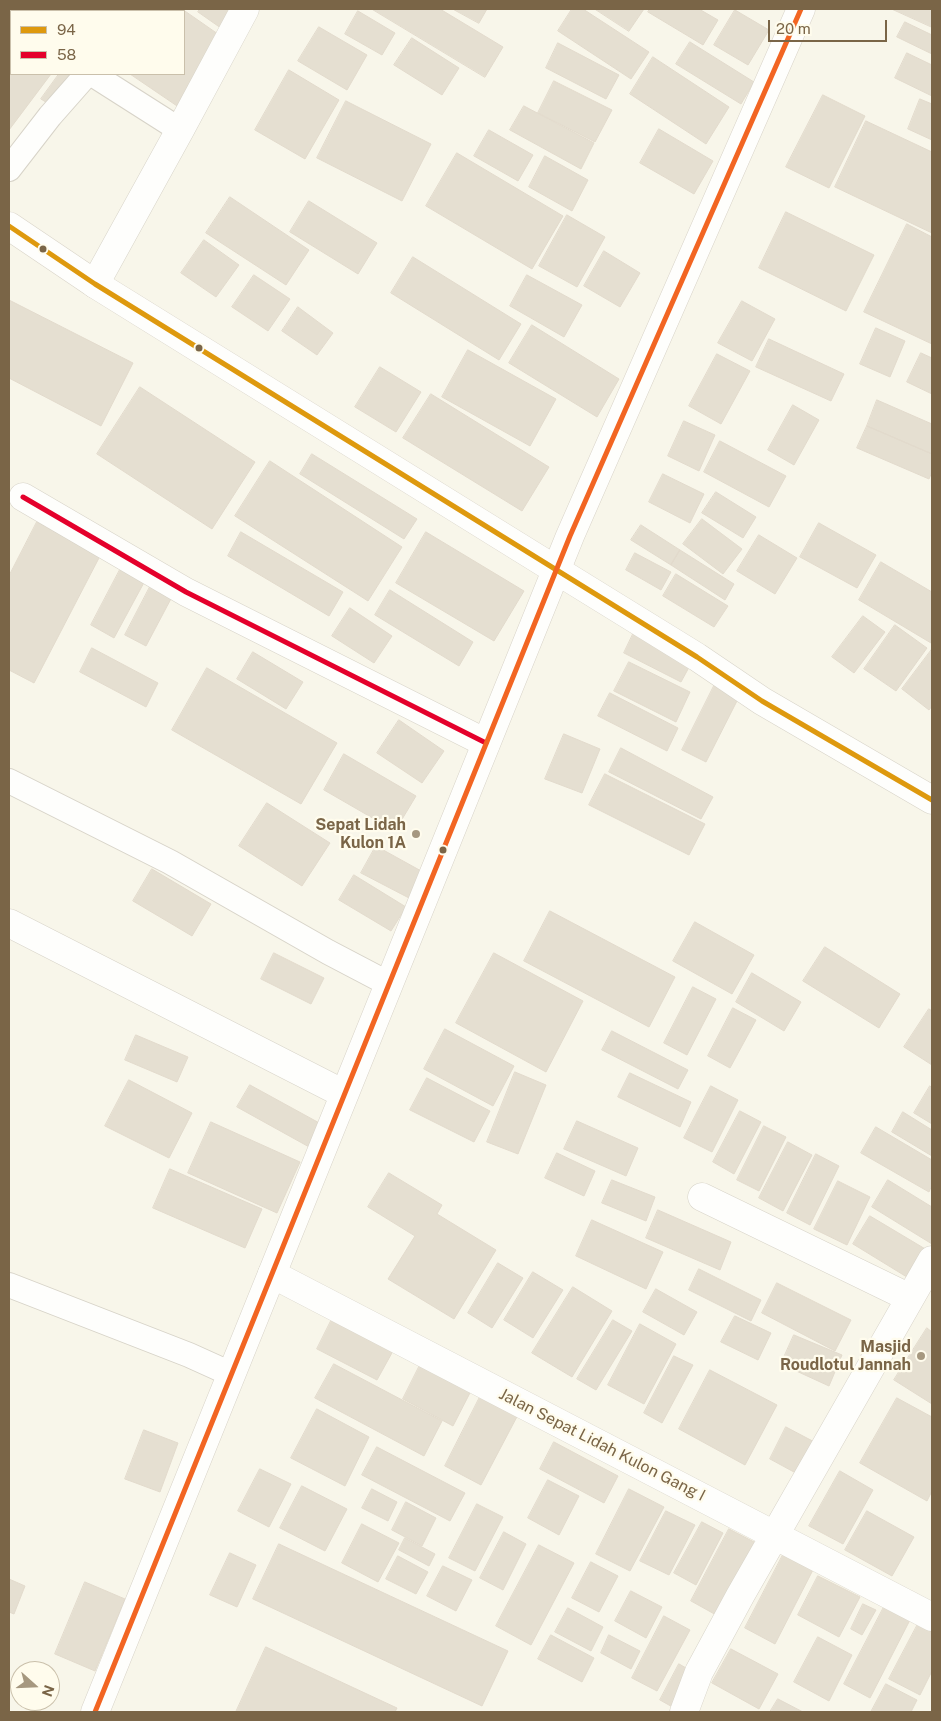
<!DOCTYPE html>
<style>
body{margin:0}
#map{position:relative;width:941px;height:1721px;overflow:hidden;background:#f8f6ea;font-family:"Public Sans",sans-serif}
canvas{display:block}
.frame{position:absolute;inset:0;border:10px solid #7a6547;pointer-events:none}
.legend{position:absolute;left:10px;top:10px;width:175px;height:65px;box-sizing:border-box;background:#fffced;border:1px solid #cac0ab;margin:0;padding:6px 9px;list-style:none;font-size:15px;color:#7a6547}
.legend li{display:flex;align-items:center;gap:10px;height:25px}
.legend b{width:25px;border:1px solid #cac0ab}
.north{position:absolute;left:10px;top:1661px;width:50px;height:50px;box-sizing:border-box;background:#fffced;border:1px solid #cac0ab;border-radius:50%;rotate:110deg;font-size:14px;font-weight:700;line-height:20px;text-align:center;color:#7a6547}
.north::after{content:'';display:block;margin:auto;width:18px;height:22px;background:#a69880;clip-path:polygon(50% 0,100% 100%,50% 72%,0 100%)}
.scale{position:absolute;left:768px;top:20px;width:119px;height:22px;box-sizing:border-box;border:2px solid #7a6547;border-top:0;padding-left:6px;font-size:15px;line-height:18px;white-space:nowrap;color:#7a6547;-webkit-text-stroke:4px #fffced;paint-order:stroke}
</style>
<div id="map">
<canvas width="941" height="1721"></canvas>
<div class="frame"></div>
<ul class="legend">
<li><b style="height:6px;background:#de990e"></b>94</li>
<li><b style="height:6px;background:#e4002b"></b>58</li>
</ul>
<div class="north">N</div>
<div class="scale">20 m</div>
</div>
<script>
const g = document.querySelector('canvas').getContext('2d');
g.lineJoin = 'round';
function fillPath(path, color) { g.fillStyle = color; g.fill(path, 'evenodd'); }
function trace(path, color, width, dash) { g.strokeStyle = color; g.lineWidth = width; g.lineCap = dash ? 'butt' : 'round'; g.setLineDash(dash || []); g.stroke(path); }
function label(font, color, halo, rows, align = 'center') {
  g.font = font + ' "Public Sans",sans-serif'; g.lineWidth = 4.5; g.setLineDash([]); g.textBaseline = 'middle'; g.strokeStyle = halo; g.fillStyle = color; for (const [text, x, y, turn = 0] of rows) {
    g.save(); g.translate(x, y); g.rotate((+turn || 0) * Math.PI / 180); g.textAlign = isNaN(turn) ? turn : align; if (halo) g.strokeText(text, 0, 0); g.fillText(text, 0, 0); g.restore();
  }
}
const building = new Path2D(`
 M9 9H35L33 11H11V42L9 45Z
 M52 9H96L100 11H50Z
 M139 9H182L228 41 183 110 130 74H184V11H138Z
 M200 9H244L228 33 198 12Z
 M372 9H440L503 47 485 77Z
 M453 9H487L479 23Z
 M572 9H583L649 52 631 79 558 31Z
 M595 9H644L629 31Z
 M650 9H699L718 20 703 45 648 12Z
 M892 9H932V27Z
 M735 10 769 30 748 65 714 45Z
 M358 11 395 33 382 55 345 34Z
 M905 22 932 35V54L897 37Z
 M319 27 367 55 347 90 298 61Z
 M412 38 459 68 442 95 394 65Z
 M690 42 754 82 741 104 676 64Z
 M558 43 619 75 606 99 546 68Z
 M907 53 932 65V96L895 78Z
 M11 54V74H51L9 130V57Z
 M653 57 729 107 706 144 630 94Z
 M289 70 339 100 305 159 255 130Z
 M59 74H79L55 108 41 99Z
 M554 81 612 110 595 142 538 113Z
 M823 95 865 116 829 188 786 167Z
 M920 99 932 104V140L908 129Z
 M346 101 431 144 402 201 317 158Z
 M524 106 594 143 581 169 510 130Z
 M866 121 932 152V233L835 187Z
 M659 129 713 161 694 194 640 163Z
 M489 130 533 155 518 181 474 156Z
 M457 153 563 216 532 269 426 206Z
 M545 156 588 180 572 211 529 187Z
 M230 197 309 250 286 285 206 233Z
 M309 201 377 243 358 274 290 232Z
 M786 212 874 255 846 311 759 268Z
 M567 215 605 237 577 287 539 266Z
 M907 224 932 237V344L864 312Z
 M204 240 239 265 216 297 181 273Z
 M604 251 640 273 620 307 584 286Z
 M413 257 521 324 499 360 391 293Z
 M254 275 290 299 268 331 232 307Z
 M527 275 582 305 564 337 510 306Z
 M9 300 133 363 101 426 9 378Z
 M742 301 775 319 752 361 718 343Z
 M298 307 333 333 317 355 282 331Z
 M532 325 619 379 597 417 509 363Z
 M876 328 905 341 890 377 860 364Z
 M769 339 844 374 831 401 756 367Z
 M468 350 556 399 530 446 442 397Z
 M921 353 932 358V394L907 382Z
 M717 354 750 371 721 424 689 406Z
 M380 367 421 392 396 432 355 407Z
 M140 387 255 462 212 529 97 454Z
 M431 394 549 467 522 511 403 438Z
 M877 400 932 424V454L867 426Z
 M793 405 819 420 794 465 768 450Z
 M684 421 715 435 699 471 668 456Z
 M867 426 932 454V472L929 479 857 448Z
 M720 441 786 476 769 507 704 472Z
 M312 454 417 519 404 539 300 474Z
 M270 461 402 547 368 601 235 516Z
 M663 474 704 494 690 523 649 502Z
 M716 492 756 517 743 538 702 513Z
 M702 519 742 549 723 574 683 544Z
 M37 522 100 556 34 683 9 670V576Z
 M819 523 876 555 857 588 800 557Z
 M641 525 680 550 671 565 631 540Z
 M241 532 343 592 329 616 228 556Z
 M426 532 524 591 494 641 396 583Z
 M759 535 797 558 775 594 737 571Z
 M680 550 734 584 725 600 671 565Z
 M635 553 671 572 661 590 626 570Z
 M881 562 932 592 931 643 859 600Z
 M123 564 147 577 114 638 91 625Z
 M676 574 728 606 714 627 663 596Z
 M152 583 173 595 146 646 125 635Z
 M390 590 473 642 459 666 375 615Z
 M350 608 392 636 374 663 332 636Z
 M863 616 885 632 854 673 832 657Z
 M895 625 927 648 896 691 864 669Z
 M635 630 693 660 681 682 624 653Z
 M92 648 158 683 146 707 80 672Z
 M932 649V706L929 710 902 689Z
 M253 652 303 682 286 709 237 679Z
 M629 662 690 692 676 722 614 691Z
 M207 668 337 743 301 804 172 730Z
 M716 682 740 695 706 762 682 750Z
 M610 693 678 728 667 751 598 716Z
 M399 720 444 751 422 783 377 753Z
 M564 734 600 749 582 793 545 779Z
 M621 748 713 797 701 819 609 772Z
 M344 754 416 796 395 831 324 790Z
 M605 774 705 824 689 855 589 805Z
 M267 803 330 843 302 886 239 846Z
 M376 846 423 872 409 898 361 873Z
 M152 869 211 904 192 936 133 901Z
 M354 875 406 907 391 931 339 900Z
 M550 911 675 977 649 1027 524 961Z
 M695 922 754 955 732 994 673 961Z
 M825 947 900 994 879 1028 803 981Z
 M274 953 324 978 311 1004 261 979Z
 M494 953 583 1001 546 1072 456 1023Z
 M752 973 801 1002 784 1031 736 1002Z
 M693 987 716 999 687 1055 664 1043Z
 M733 1008 756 1020 730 1068 708 1056Z
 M929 1009 932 1011V1065L904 1047Z
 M445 1029 514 1066 493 1106 424 1069Z
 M612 1031 688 1070 678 1089 602 1050Z
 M136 1035 188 1057 177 1082 125 1060Z
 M515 1072 546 1085 518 1154 487 1142Z
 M630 1073 691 1102 680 1127 618 1097Z
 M427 1078 490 1111 474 1142 410 1110Z
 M129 1080 192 1113 169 1158 105 1126Z
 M250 1085 323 1125 311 1148 237 1107Z
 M711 1086 738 1100 712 1152 684 1138Z
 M930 1086 932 1088V1124L914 1113Z
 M740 1111 761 1122 734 1174 713 1162Z
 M903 1112 932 1130V1156L892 1132Z
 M577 1121 638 1148 626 1176 564 1149Z
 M211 1122 300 1162 277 1213 188 1173Z
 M764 1126 786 1137 759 1191 737 1180Z
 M876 1127 932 1160V1185L929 1192 861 1153Z
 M788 1142 812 1155 783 1211 759 1198Z
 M557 1153 595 1171 584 1196 545 1178Z
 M816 1154 839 1166 810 1225 787 1213Z
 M170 1169 262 1209 245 1248 153 1208Z
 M389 1173 442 1205 437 1214 496 1250 454 1319 388 1279 415 1236 368 1207Z
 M612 1180 655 1197 646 1221 602 1203Z
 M888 1180 932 1207V1244L872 1207Z
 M838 1181 870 1197 847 1245 814 1229Z
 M658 1210 731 1242 720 1270 646 1238Z
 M870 1216 932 1253 915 1282 853 1244Z
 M592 1220 663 1252 646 1289 576 1256Z
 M498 1263 523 1278 492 1328 468 1313Z
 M699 1269 761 1300 751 1321 689 1290Z
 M533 1272 563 1290 533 1338 504 1320Z
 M777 1283 851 1320 835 1351 762 1313Z
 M573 1287 612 1311 572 1377 532 1353Z
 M656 1289 697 1312 684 1335 643 1312Z
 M735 1316 771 1333 758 1360 721 1342Z
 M332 1319 393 1351 377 1380 317 1349Z
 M613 1320 632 1331 596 1390 577 1379Z
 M640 1324 676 1344 644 1404 608 1385Z
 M927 1328 932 1332V1404L894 1380Z
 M794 1335 842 1355 829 1386 781 1364Z
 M674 1356 693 1365 662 1423 644 1413Z
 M422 1361 473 1387 453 1426 403 1399Z
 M334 1364 442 1421 424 1456 315 1398Z
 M710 1370 777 1405 745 1465 679 1429Z
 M483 1391 520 1411 481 1485 445 1466Z
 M897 1398 932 1417V1491L927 1501 860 1463Z
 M317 1409 369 1437 345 1486 291 1458Z
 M786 1427 822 1446 805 1478 770 1459Z
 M144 1430 178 1443 160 1492 125 1479Z
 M554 1442 618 1476 604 1503 540 1469Z
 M377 1447 465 1493 450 1521 362 1475Z
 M260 1469 291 1484 269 1527 238 1511Z
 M840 1471 873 1490 843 1544 809 1526Z
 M548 1480 579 1496 559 1535 528 1518Z
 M302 1486 347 1509 325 1551 280 1528Z
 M372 1489 397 1502 388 1521 362 1508Z
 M629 1489 664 1507 630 1571 596 1554Z
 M406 1502 436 1518 422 1546 392 1530Z
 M477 1504 503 1517 475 1571 449 1558Z
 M666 1511 695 1525 669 1575 640 1561Z
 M867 1511 914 1537 892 1576 845 1550Z
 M702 1522 723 1533 696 1585 674 1573Z
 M362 1524 399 1543 378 1582 342 1563Z
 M729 1529 756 1543 718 1616 691 1601Z
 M504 1532 526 1544 503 1590 480 1578Z
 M405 1538 435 1554 429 1566 399 1550Z
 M279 1544 508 1651 482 1706 253 1599Z
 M539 1545 574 1563 531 1645 496 1626Z
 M785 1551 815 1566 775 1644 745 1628Z
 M230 1553 256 1565 237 1607 210 1595Z
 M398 1556 428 1572 416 1594 386 1579Z
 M591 1562 618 1576 599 1612 572 1598Z
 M443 1566 472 1580 456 1611 427 1596Z
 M818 1576 860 1597 839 1637 798 1615Z
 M9 1579 25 1586 14 1614 9 1612Z
 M85 1582 125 1599 95 1671 55 1654Z
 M631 1591 662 1607 646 1638 615 1621Z
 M863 1604 876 1610 862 1635 851 1629Z
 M885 1605 911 1618 870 1698 844 1684Z
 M568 1608 603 1627 591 1651 555 1632Z
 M664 1616 690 1630 657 1691 632 1678Z
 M919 1622 932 1629V1671L920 1695 889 1679Z
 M551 1635 594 1658 582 1682 538 1659Z
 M609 1635 640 1651 631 1669 601 1653Z
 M818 1637 852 1655 829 1701 794 1682Z
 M266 1647 397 1708 395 1712H236Z
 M731 1649 778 1674 759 1709 712 1683Z
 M679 1664 695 1673 676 1709 660 1700Z
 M886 1684 917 1700 911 1712H871Z
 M778 1699 803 1712H770Z`);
const lane = new Path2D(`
 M92 74 180 130
 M9 169 50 116 87 74
 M9 781 170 862 328 952 389 984
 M9 1285 189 1355 231 1374`);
const street = new Path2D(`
 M95 284 180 130 245 9
 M23 497 186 592 486 743
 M556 570 697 657 762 701 932 800
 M9 923 344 1094
 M702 1197 910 1298
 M272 1274 932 1617
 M684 1712 699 1672 740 1596 932 1260`);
const secondary = new Path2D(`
 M9 226 95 284 556 570
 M95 1712 570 536 801 9`);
const bus1 = new Path2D(`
 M9 226 95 284 697 657 762 701 932 800`);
const bus2 = new Path2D(`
 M23 497 186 592 486 743`);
const bus3 = new Path2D(`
 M95 1712 570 536 801 9`);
const markers = [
 [43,249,4.5,"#7a6547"],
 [199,348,4.5,"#7a6547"],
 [416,834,5,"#a69880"],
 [443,850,4.5,"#7a6547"],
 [921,1356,5,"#a69880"]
];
const poiNames = [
 ["Sepat Lidah",406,825],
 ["Kulon 1A",406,843],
 ["Masjid",911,1347],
 ["Roudlotul Jannah",911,1365]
];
const streetNames = [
 ["Jalan Sepat Lidah Kulon Gang I",602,1445,27]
];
fillPath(building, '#e5dfd1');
trace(building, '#e2dacc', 1);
trace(lane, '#d7d3c8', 26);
trace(street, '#d7d3c8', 29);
trace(secondary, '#d8d3c8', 29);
trace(lane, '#fefefc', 24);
trace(street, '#fefefc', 28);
trace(secondary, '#fefefc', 28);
trace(bus1, '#de990e', 5);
trace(bus2, '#e4002b', 5);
trace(bus3, '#f26522', 5);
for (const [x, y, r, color] of markers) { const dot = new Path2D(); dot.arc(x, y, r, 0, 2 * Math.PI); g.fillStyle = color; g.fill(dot); trace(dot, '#fffced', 2); }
label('bold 16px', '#7a6547', '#fffced', poiNames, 'right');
label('16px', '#7a6547', '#fffced', streetNames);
</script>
